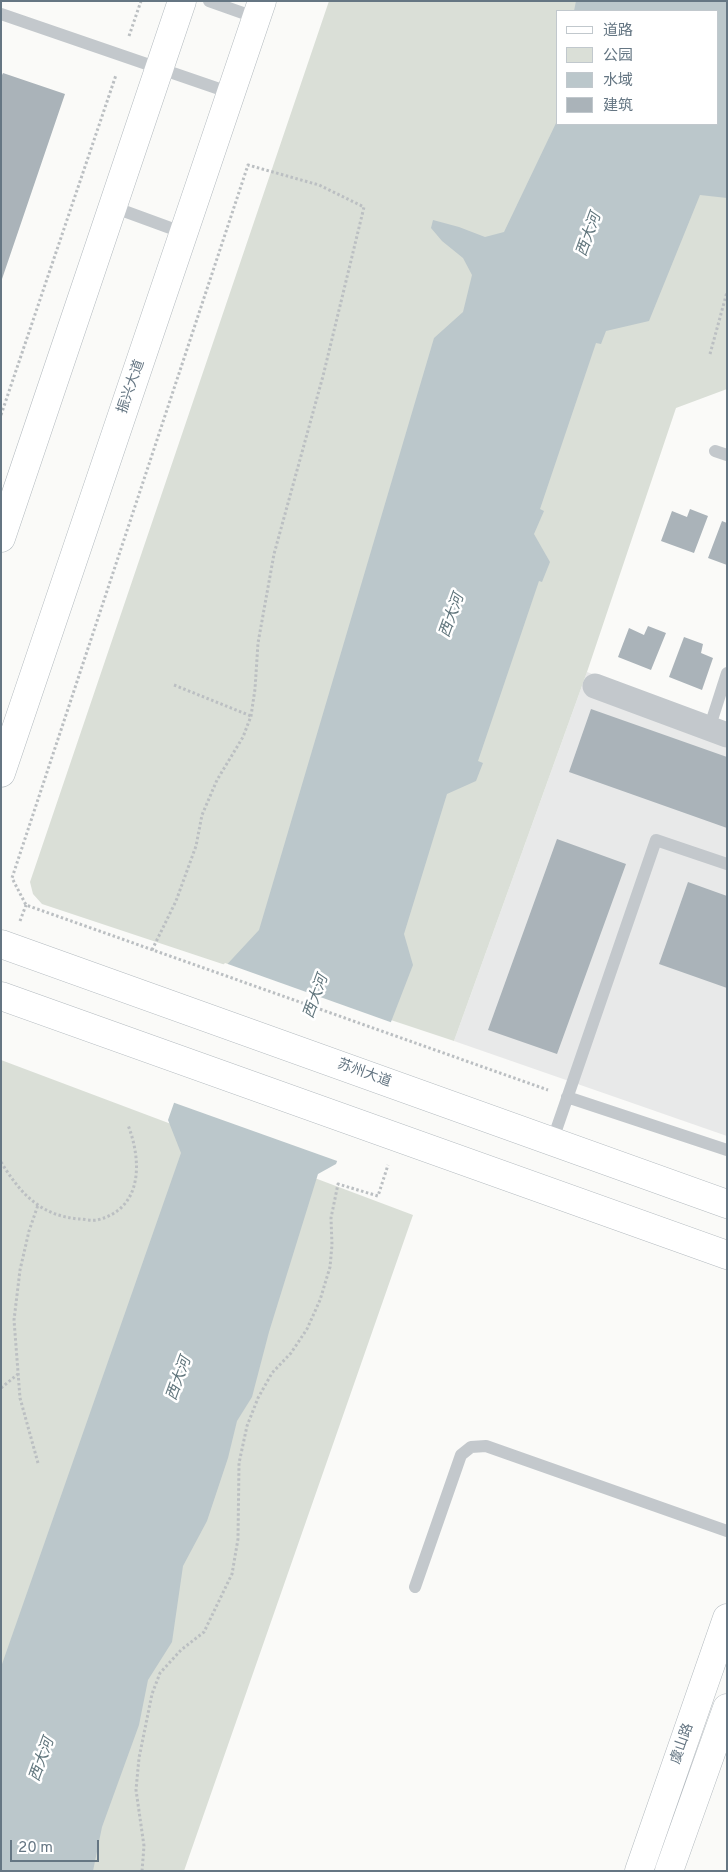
<!DOCTYPE html>
<meta charset="utf-8">
<style>
body{margin:0}
#map{position:relative;width:728px;height:1872px;overflow:hidden;background:#fafaf8;font-family:Overpass,"Noto Sans SC",sans-serif}
canvas{display:block}
.frame{position:absolute;inset:0;border:2px solid #657683;pointer-events:none}
.legend{position:absolute;left:556px;top:10px;width:162px;height:115px;box-sizing:border-box;background:#fff;border:1px solid #c1c8cd;margin:0;padding:6px 9px;list-style:none;font-size:15px;color:#657683}
.legend li{display:flex;align-items:center;gap:10px;height:25px}
.legend b{width:25px;border:1px solid #c1c8cd}
.scale{position:absolute;left:10px;top:1840px;width:89px;height:22px;box-sizing:border-box;border:2px solid #657683;border-top:0;padding-left:6px;font-size:15px;line-height:18px;white-space:nowrap;color:#657683;-webkit-text-stroke:4px #fff;paint-order:stroke}
</style>
<div id="map">
<canvas width="728" height="1872"></canvas>
<div class="frame"></div>
<ul class="legend">
<li><b style="height:6px;background:#fff"></b>道路</li>
<li><b style="height:14px;background:#dadfd7"></b>公园</li>
<li><b style="height:14px;background:#bbc7cb"></b>水域</li>
<li><b style="height:14px;background:#aab3b9"></b>建筑</li>
</ul>
<div class="scale">20 m</div>
</div>
<script>
const g = document.querySelector('canvas').getContext('2d');
g.lineJoin = 'round';
function fillPath(path, color) { g.fillStyle = color; g.fill(path, 'evenodd'); }
function trace(path, color, width, dash) { g.strokeStyle = color; g.lineWidth = width; g.lineCap = dash ? 'butt' : 'round'; g.setLineDash(dash || []); g.stroke(path); }
function label(font, color, halo, rows, align = 'center') {
  g.font = font + ' Overpass,"Noto Sans SC",sans-serif'; g.lineWidth = 5; g.setLineDash([]); g.textBaseline = 'middle'; g.strokeStyle = halo; g.fillStyle = color; for (const [text, x, y, turn = 0] of rows) {
    g.save(); g.translate(x, y); g.rotate((+turn || 0) * Math.PI / 180); g.textAlign = isNaN(turn) ? turn : align; if (halo) g.strokeText(text, 0, 0); g.fillText(text, 0, 0); g.restore();
  }
}
const built = new Path2D(`
 M587 672 727 723V1136L454 1041Z`);
const green = new Path2D(`
 M329 1H727V389L676 408 587 672 454 1041 42 904 33 894 30 882ZM557 11H717V124H557Z
 M1 1060 413 1215 184 1871H1Z`);
const water = new Path2D(`
 M576 1H727V198L700 195 649 321 606 331 601 344 596 343 540 509 544 511 534 534 550 562 542 582 539 581 478 761 483 763 476 781 447 794 404 934 413 965 336 1164 318 1174 269 1332 252 1397 237 1421 228 1458 207 1521 183 1566 172 1642 148 1680 139 1725 102 1827 93 1871H1V1667L181 1153 168 1120 220 972 259 930 434 338 463 312 472 275 463 258 442 241 431 228 433 220 459 227 485 237 504 232 557 121V124H717V11H574Z`);
const pier = new Path2D(`
 M225 963 393 1023 340 1162 172 1102 217 971Z`);
const building = new Path2D(`
 M3 73 65 94 2 279 1 77Z
 M690 509 708 516 694 553 661 541 672 511 687 517Z
 M722 521 727 523V565L708 558Z
 M648 626 666 633 651 670 618 657 629 628 644 635Z
 M684 637 703 644 701 653 713 658 702 690 669 677Z
 M591 709 727 757V828L569 772Z
 M557 839 626 864 557 1054 488 1030Z
 M688 882 727 896V988L659 964Z`);
const path = new Path2D(`
 M129 36 141 1
 M710 354 727 292
 M1 415 116 75
 M174 685 251 716
 M20 921 26 905
 M152 950 176 901 196 846 202 815 217 780 243 737 251 716 255 689 258 643 274 554 323 376 364 207 319 185 248 165 12 878 26 905 548 1090
 M1 1162C11 1178 22 1194 38 1205 51 1214 63 1217 78 1219 84 1219 92 1221 97 1220 143 1209 142 1161 128 1125
 M1 1388 18 1374
 M38 1463 20 1398 14 1320 20 1270 29 1231 38 1205
 M142 1871 144 1846 136 1790 139 1758 152 1694 160 1673 181 1650 204 1632 232 1574 238 1539 239 1463 247 1426 258 1398 272 1373 291 1353 307 1329 320 1300 330 1267 332 1245 331 1218 338 1184 378 1196 388 1165`);
const lane = new Path2D(`
 M209 1 257 18
 M1 14 231 93
 M113 207 184 233
 M715 451 727 455
 M709 729 727 673
 M567 1097 727 1150
 M552 1142 656 840 727 864
 M415 1587 461 1455 471 1447 486 1446 727 1531`);
const street = new Path2D(`
 M595 686 727 735`);
const secondary = new Path2D(`
 M1 538 182 1
 M1 773 262 1
 M1 944 727 1204
 M1 996 727 1255
 M639 1871 727 1618
 M669 1871 727 1708`);
const streetNames = [
 ["振兴大道",132,387,-71],
 ["苏州大道",364,1074,20],
 ["虞山路",683,1744,-71]
];
const waterNames = [
 ["西大河",590,235,-70],
 ["西大河",453,616,-70],
 ["西大河",317,997,-70],
 ["西大河",180,1379,-70],
 ["西大河",43,1760,-70]
];
fillPath(built, '#e8e9e9');
fillPath(green, '#dadfd7');
fillPath(water, '#bbc7cb');
fillPath(pier, '#fafaf8');
fillPath(building, '#aab3b9');
trace(secondary, '#b3babf', 29);
trace(path, '#bbbfc2', 3, [2.5, 2.5]);
trace(lane, '#c3c8cc', 12);
trace(street, '#c3c8cc', 25);
trace(secondary, '#fff', 28);
label('14px', '#657683', '#fff', streetNames);
label('italic 15px', '#60757c', '#fff', waterNames);
</script>
